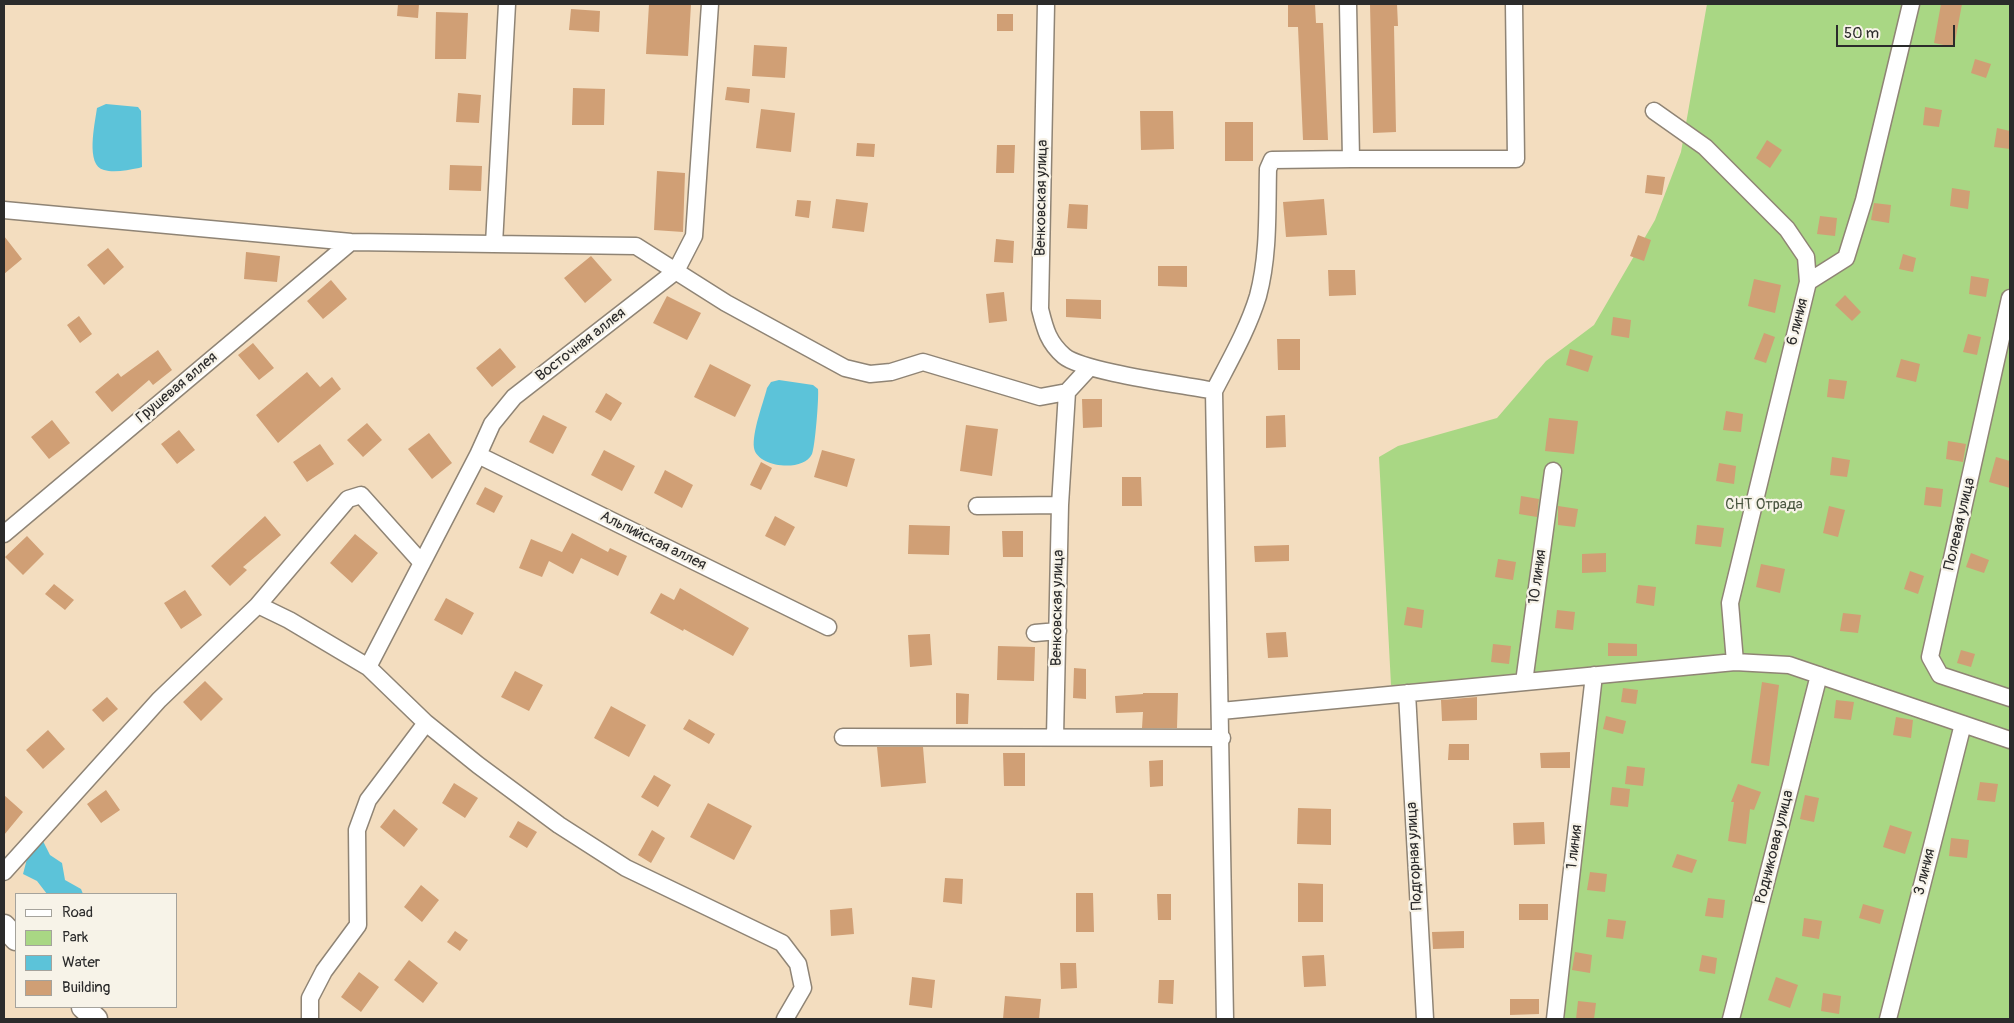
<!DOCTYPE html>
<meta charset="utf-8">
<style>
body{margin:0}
#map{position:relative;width:2014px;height:1023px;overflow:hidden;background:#f3ddbf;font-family:Pangolin,sans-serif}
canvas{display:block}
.frame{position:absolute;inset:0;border:5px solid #2b2b2b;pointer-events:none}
.legend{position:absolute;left:15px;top:893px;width:162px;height:115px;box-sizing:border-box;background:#f7f3e8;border:1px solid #a5a39c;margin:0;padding:6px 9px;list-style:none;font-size:15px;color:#2b2b2b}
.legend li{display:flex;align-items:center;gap:10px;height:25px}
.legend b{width:25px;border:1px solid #a5a39c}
.scale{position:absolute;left:1836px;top:25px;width:119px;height:22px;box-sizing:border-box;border:2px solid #2b2b2b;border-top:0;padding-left:6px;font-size:15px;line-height:18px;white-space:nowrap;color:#2b2b2b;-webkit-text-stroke:4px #f7f3e8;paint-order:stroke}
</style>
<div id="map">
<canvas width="2014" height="1023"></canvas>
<div class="frame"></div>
<ul class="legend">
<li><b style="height:6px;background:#fff"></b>Road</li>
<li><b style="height:14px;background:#a9d784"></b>Park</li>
<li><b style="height:14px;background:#5cc3d9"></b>Water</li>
<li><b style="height:14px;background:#d09f75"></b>Building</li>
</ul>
<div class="scale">50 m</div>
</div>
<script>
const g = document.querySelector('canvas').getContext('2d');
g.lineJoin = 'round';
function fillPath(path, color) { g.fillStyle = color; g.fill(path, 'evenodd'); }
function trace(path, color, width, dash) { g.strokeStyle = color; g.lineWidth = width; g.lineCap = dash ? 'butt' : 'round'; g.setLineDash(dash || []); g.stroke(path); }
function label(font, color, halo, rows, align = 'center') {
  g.font = font + ' Pangolin,sans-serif'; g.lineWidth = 4.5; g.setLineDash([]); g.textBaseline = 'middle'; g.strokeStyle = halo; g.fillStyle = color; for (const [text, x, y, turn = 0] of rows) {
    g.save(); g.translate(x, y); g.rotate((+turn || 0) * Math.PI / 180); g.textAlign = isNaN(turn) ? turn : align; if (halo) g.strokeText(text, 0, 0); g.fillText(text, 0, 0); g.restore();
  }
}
const green = new Path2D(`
 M1707 4H2010V1019H1550L1590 681 1391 685 1379 457 1398 446 1497 418 1546 361 1594 325 1655 220 1681 152Z`);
const water = new Path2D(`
 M106 104 138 107 141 111 142 167 139 168C128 170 114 173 104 170 85 166 95 123 97 108Z
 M779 380 813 385 818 389C819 398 815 447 812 454 803 473 757 467 754 448 752 432 763 404 767 388L771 382Z
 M43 841 50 855 62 863 65 880 81 889 83 894H47L37 881 23 874 29 851Z`);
const building = new Path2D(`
 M398 4H419L418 18 397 16Z
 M649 4H691L688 56 646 54Z
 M1288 4H1315L1316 23H1323L1328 140H1303L1298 27H1288Z
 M1370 4H1397L1398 26H1394L1396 132 1373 133Z
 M1941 4H1962L1954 47 1934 43Z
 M571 9 600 11 599 32 569 30Z
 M436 12 468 13 466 59H435Z
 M997 14H1013V31H997Z
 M754 45 787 47 785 78 752 76Z
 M1975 59 1991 64 1986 78 1971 73Z
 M727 87 750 89 749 103 725 100Z
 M573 88 605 89 604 125H572Z
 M458 93 481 95 479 123 456 122Z
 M1925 107 1942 110 1939 127 1923 125Z
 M761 109 795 113 791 152 756 148Z
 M1140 111H1173L1174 149 1141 150Z
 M1225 122H1253V161H1225Z
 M1997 128 2010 131V149L1994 147Z
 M1767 140 1782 150 1770 168 1756 158Z
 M857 143 875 144 874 157 856 156Z
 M997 145H1015L1014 173H996Z
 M450 165 482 166 481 191 449 190Z
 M657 171 685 173 683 232 654 230Z
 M1647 175 1665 177 1662 195 1645 193Z
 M1952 188 1970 191 1968 209 1950 206Z
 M836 199 868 203 864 232 832 228Z
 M1324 199 1327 235 1286 237 1283 202Z
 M797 200 811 201 809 218 795 216Z
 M1874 203 1891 205 1889 223 1871 220Z
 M1069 204 1088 205 1087 229 1067 228Z
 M1820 216 1837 218 1835 236 1817 234Z
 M1638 235 1651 240 1644 261 1630 256Z
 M4 236 22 259 4 274Z
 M996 239 1014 241 1013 263 994 262Z
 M108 248 124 267 104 285 87 265Z
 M246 252 280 256 277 282 244 279Z
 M1903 254 1916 258 1913 272 1899 269Z
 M591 256 612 280 585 303 564 278Z
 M1158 266H1187V287L1158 286Z
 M1328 270H1355L1356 295 1329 296Z
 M1971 276 1989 279 1986 297 1969 294Z
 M1754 279 1781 285 1775 313 1748 306Z
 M331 280 347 299 323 319 307 301Z
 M1004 292 1007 321 989 323 986 294Z
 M1845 295 1861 312 1852 321 1835 305Z
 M667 296 701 313 687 340 653 323Z
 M1066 299 1101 300V319L1066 317Z
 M79 316 92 334 80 343 67 325Z
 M1613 317 1631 320 1629 338 1611 335Z
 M1764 333 1775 337 1766 363 1754 359Z
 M1968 334 1981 337 1977 355 1963 352Z
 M1277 339H1300V370H1278Z
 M253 343 274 368 259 380 238 355Z
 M500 348 516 367 492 387 476 368Z
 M1570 349 1593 356 1588 372 1566 365Z
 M158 350 172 370 153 385 149 380 112 412 95 392 118 373 121 377Z
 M1901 359 1920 364 1916 382 1896 377Z
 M710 364 751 385 735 417 694 397Z
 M307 372 320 387 332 377 341 389 278 443 256 415Z
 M1829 379 1847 381 1844 399 1827 397Z
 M606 393 622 403 611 421 595 412Z
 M1082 399H1102V427L1083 428Z
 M1726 411 1743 414 1741 432 1723 430Z
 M543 415 567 427 553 454 529 442Z
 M1285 415 1286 447 1266 448V416Z
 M1549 418 1578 421 1574 454 1545 451Z
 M52 420 70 443 49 459 31 437Z
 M367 423 382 440 363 457 347 440Z
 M966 425 998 429 992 476 960 471Z
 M179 430 195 450 177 464 161 444Z
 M429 433 452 463 432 479 408 449Z
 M1948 441 1966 444 1963 462 1946 459Z
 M320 444 334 464 307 482 293 462Z
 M604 450 635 466 622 491 591 475Z
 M822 450 855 459 847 487 814 477Z
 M1832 457 1850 460 1847 477 1830 475Z
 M1996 457 2010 461V488L1989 482Z
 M761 462 772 468 761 490 750 485Z
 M1719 463 1736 466 1734 484 1716 481Z
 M665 470 693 485 682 508 654 493Z
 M1122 477H1141L1142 506H1122Z
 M485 487 503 496 494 513 476 504Z
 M1926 487 1943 489 1941 507 1924 505Z
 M1521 496 1539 499 1537 517 1519 514Z
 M1558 506 1578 509 1575 527 1558 525Z
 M1829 506 1845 510 1838 537 1823 533Z
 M265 516 281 535 243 567 247 570 230 586 211 566Z
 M775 516 795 527 785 546 765 536Z
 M909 525 950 526 949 555 908 554Z
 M1697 525 1724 528 1721 547 1695 544Z
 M1002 531H1023V557H1003Z
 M572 533 608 552 610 548 627 556 618 576 581 558 573 574 549 561 542 577 519 568 531 539 562 552Z
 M355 534 378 553 352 583 330 563Z
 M27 536 44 554 23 575 5 557Z
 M1289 545V561L1255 562 1254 546Z
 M1606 553V572L1582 573V554Z
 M1971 553 1989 560 1984 573 1966 567Z
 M1498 559 1516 562 1513 580 1495 577Z
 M1761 564 1785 569 1780 593 1756 587Z
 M1910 571 1924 576 1918 594 1904 589Z
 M54 584 74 600 65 610 45 594Z
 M1638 585 1656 587 1654 606 1636 603Z
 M680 588 749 628 733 656 684 629 683 631 650 613 661 593 674 600Z
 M185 590 202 615 181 629 164 603Z
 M446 598 474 613 462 635 434 620Z
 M1407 607 1424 610 1422 628 1404 625Z
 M1557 610 1575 612 1573 630 1555 628Z
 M1843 613 1861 615 1858 633 1840 631Z
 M1286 632 1288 657 1268 658 1266 633Z
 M930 634 932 665 910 667 908 635Z
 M1608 643 1637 644V656H1608Z
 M1493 644 1511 646 1509 664 1491 662Z
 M998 646 1035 647 1034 681 997 680Z
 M1961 650 1975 654 1971 667 1957 663Z
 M1074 668 1086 669V699L1073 698Z
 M515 671 543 685 529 711 501 697Z
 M205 681 223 699 201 721 183 702Z
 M1762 682 1779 685 1769 766 1751 763Z
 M1623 688 1638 690 1636 704 1621 702Z
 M956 693 969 694 968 724H956Z
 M1143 693H1178L1177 728H1142L1143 712 1116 713 1115 696 1143 694Z
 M107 697 118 709 103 722 92 710Z
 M1477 697V720L1442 721 1441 700Z
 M1836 700 1854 702 1851 720 1834 718Z
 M611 706 646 725 629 757 594 738Z
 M1606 716 1626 721 1623 734 1603 729Z
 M1896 717 1913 720 1911 738 1893 735Z
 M689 719 715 734 709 744 683 729Z
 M48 730 65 749 43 769 26 750Z
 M1449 744H1469V760H1448Z
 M877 747H923L926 783 881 787Z
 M1570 752V768H1541L1540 753Z
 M1003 753H1025V786H1004Z
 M1163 760V786L1150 787 1149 761Z
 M1627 766 1645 768 1643 786 1625 784Z
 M654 775 671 785 658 807 641 797Z
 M1980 782 1998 784 1995 802 1977 800Z
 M454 783 478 798 465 818 442 803Z
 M1738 784 1761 792 1754 810 1750 809 1746 844 1728 841 1734 802H1731Z
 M1612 787 1630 789 1628 807 1610 805Z
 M106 790 120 810 101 823 87 804Z
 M4 795 23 812 4 835Z
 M1805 795 1819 798 1814 822 1800 819Z
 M708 803 752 826 734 860 690 837Z
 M1298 808 1331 809V845L1297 844Z
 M394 809 418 829 404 847 380 827Z
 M518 821 537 832 527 848 509 837Z
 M1544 822 1545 844 1514 845 1513 823Z
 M1890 825 1912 832 1905 854 1883 847Z
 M652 830 665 838 651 863 638 855Z
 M1951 838 1969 840 1967 858 1949 856Z
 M1677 854 1697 860 1692 873 1672 867Z
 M1590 872 1607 874 1605 892 1587 890Z
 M945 878 963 879 962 904 943 902Z
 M1298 883 1323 884V922H1298Z
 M421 885 439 900 422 922 404 907Z
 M1076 893H1093L1094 932H1076Z
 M1157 894H1171V920H1158Z
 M1708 898 1725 900 1723 918 1705 916Z
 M1519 904H1548V920H1519Z
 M1863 904 1884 910 1880 924 1859 918Z
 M852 908 854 934 831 936 830 910Z
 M1804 918 1822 921 1819 939 1802 936Z
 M1608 919 1626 921 1623 939 1606 937Z
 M455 931 468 940 460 951 447 942Z
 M1464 931V948L1433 949 1432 932Z
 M1575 952 1592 955 1590 973 1572 970Z
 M1324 955 1326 986 1304 987 1302 956Z
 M1702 955 1717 958 1715 974 1699 971Z
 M409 960 438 983 423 1003 394 980Z
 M1060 963H1076L1077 988 1061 989Z
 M359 972 379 987 361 1012 341 997Z
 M912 977 935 980 932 1008 909 1005Z
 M1776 977 1798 985 1790 1008 1768 1000Z
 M1159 980H1174L1173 1004 1158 1003Z
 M1823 993 1841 996 1839 1014 1821 1011Z
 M1005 996 1041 999 1039 1019H1003Z
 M1510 999H1539V1014L1510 1015Z
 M1578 1001 1596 1003 1594 1019H1576Z`);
const street = new Path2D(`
 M1046 4 1040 309C1045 329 1048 342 1064 356 1083 372 1185 385 1214 391
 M1654 111 1705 147 1787 229 1806 257 1808 282 1730 603 1735 662
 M1351 159H1516L1514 4
 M4 210 351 242 636 246 726 303 845 368 870 374 891 372 923 362 1040 397 1067 392
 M494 244 507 4
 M1808 282 1846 258 1864 200 1911 4
 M2010 298 1930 657 1940 675 2010 698
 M478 455 828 627
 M977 506 1060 505
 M4 534 351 242
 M258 605 348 499 361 495 422 563
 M1035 633 1058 631
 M368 667 478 455 492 424 514 397 676 271 694 236 710 4
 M1524 682 1553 471
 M1407 693 1425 1019
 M1221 711 1735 662 1789 665 2010 740
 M843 737 1222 738
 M1055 737 1060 505 1067 392 1090 367
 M4 872 159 700 258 605 289 620 368 667 426 723 478 765 559 825 626 868 782 943 798 964 803 988 785 1019
 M310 1019V998L324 971 358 925 357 830 368 800 426 723
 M1225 1019 1214 391C1230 360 1248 329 1258 296 1269 255 1267 211 1268 169L1272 160 1351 159 1348 4
 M1555 1019 1594 675
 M1731 1019 1819 675
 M1888 1019 1963 724`);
const secondary = new Path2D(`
 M4 926 16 939
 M83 1007 96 1019`);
const streetNames = [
 ["Венковская улица",1042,198,-89],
 ["6 линия",1798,322,-76],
 ["Восточная аллея",581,345,-38],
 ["Грушевая аллея",177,388,-40],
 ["Полевая улица",1960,524,-77],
 ["Альпийская аллея",653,541,26],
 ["10 линия",1538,577,-82],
 ["Венковская улица",1058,608,-89],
 ["1 линия",1575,847,-83],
 ["Родниковая улица",1775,847,-76],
 ["Подгорная улица",1415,856,-93],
 ["3 линия",1925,872,-76]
];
const parkNames = [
 ["СНТ Отрада",1764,505]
];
fillPath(green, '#a9d784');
fillPath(water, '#5cc3d9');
fillPath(building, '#d09f75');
trace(street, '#8f8475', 19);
trace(secondary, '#8f8475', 25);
trace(street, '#fff', 16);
trace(secondary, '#fff', 22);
label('15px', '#2b2b2b', '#f7f3e8', streetNames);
label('15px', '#4a5641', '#f7f3e8', parkNames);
</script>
